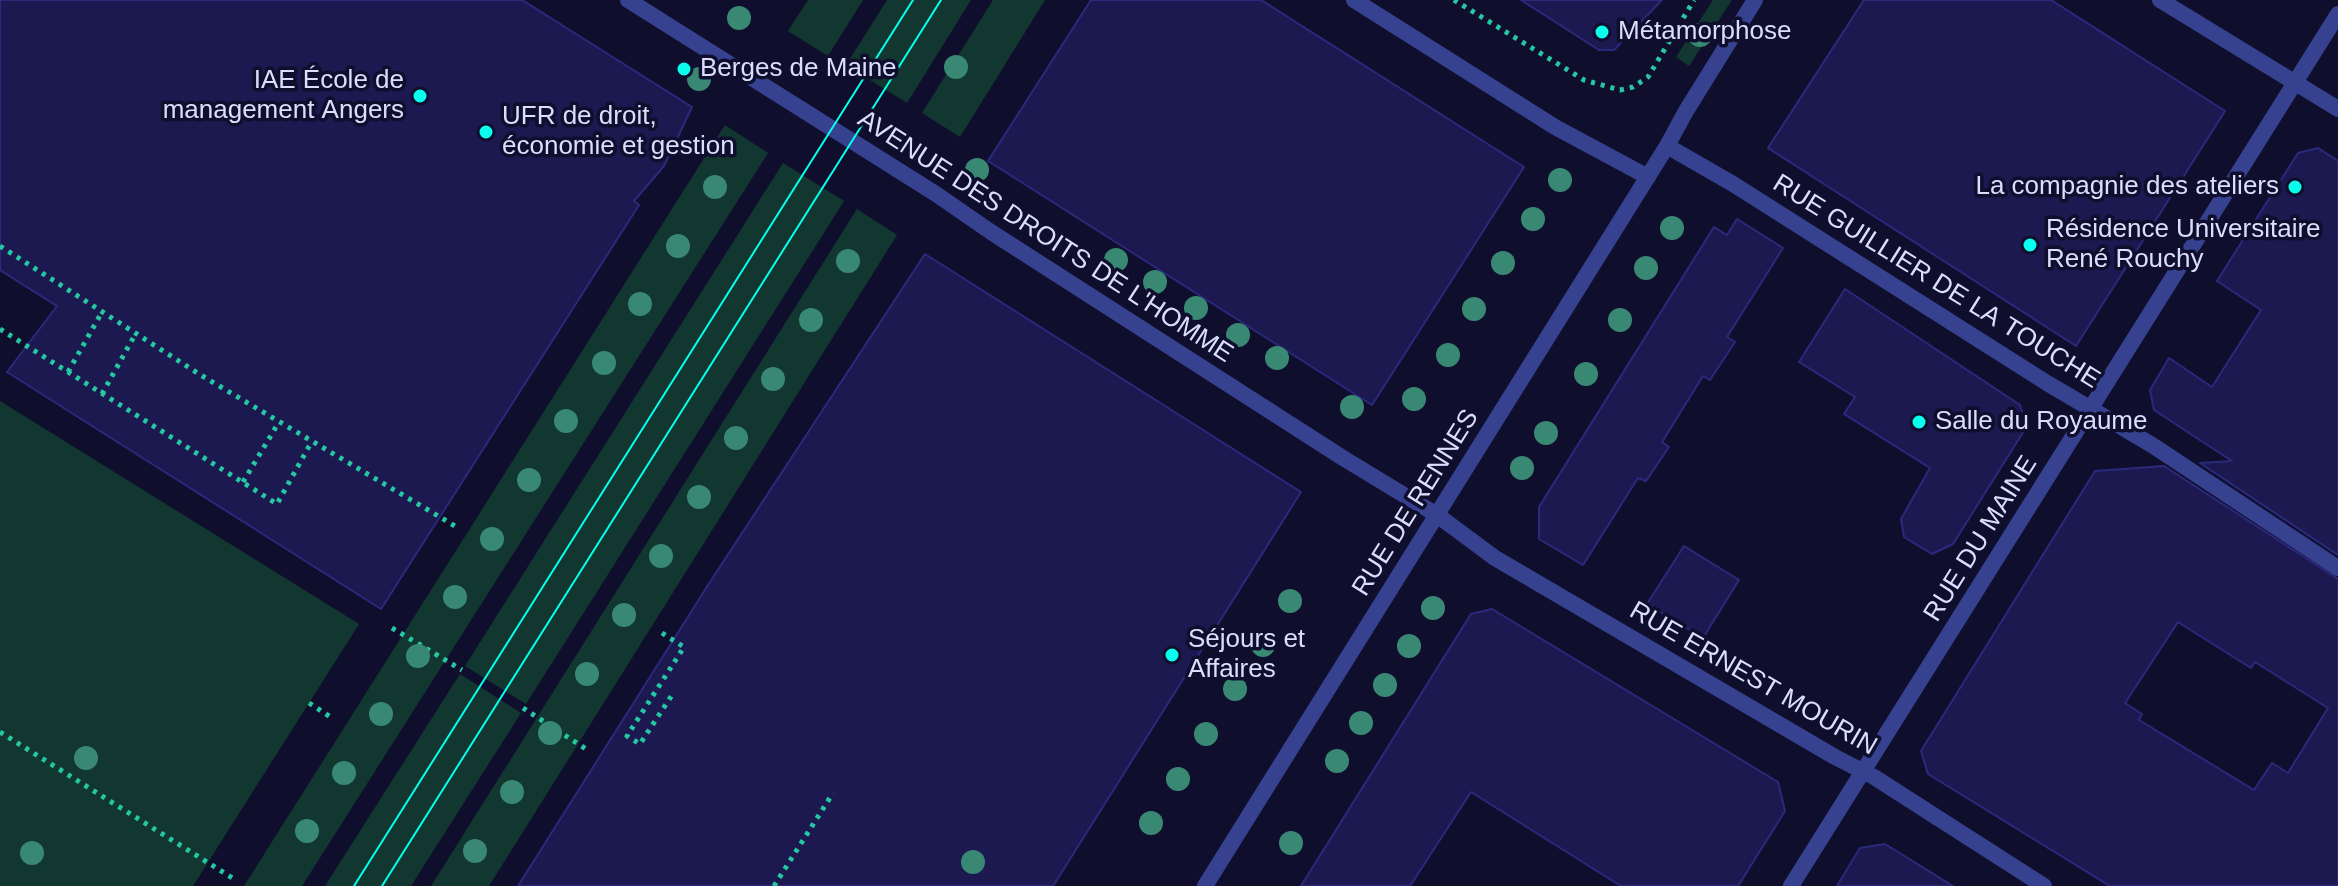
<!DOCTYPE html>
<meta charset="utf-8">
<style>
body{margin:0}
canvas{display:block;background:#0f0f2d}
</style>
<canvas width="2338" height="886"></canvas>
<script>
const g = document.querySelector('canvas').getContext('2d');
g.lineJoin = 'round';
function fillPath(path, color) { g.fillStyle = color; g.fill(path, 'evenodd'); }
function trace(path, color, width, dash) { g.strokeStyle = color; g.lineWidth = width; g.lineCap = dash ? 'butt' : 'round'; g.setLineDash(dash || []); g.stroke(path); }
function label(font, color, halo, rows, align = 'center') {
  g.font = font + ' Helvetica,sans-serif'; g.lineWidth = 7; g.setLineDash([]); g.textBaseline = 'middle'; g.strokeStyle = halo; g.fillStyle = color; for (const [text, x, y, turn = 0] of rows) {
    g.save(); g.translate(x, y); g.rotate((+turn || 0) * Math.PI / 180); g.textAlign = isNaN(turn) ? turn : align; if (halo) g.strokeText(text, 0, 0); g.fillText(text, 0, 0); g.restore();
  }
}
const green = new Path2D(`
 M808 0H863L828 56 788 31Z
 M887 0H971L907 103 846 65Z
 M993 0H1045L960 137 922 113Z
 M1713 0H1732L1689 66 1676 57Z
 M725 125 768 153 302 886H244Z
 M783 163 844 201 526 704 465 666Z
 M857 209 897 235 489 886H431Z
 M0 401 359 624 193 886H0Z
 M460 674 521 713 411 886H325Z`);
const building = new Path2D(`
 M0 0H522L692 107 664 166 634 201 639 205 381 609 7 372 57 306 0 270Z
 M1091 0H1261L1524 167 1372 405 988 161Z
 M1521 0H1662L1614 50H1599Z
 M1864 0H2051L2225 111 2076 346 1768 148Z
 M2318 148 2338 161V555L2200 463 2232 461 2154 410 2150 390 2169 358 2212 387 2261 310 2217 281 2298 153Z
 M1737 219 1783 248 1727 337 1735 342 1710 380 1703 376 1662 442 1669 447 1646 481 1638 478 1583 565 1539 539V507L1714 227 1727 235Z
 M925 254 1301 492 1053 886H518L710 582Z
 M1845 289 2020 405 2027 426 1953 544 1932 554 1904 537 1901 519 1930 468 1844 414 1855 397 1799 362Z
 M2164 466 2338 579V886H2110L1928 774 1921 751 2095 471ZM2178 622 2251 668 2255 662 2328 708 2288 773 2272 763 2254 790 2139 720 2142 714 2125 703Z
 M1684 546 1739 580 1703 638 1647 604Z
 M1492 609 1778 782 1785 811 1738 886H1621L1471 792 1410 886H1301L1471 614Z
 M1885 844 1953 886H1837L1860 848Z`);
const path = new Path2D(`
 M1454 0 1584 80 1620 90 1633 87 1648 77 1694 0
 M0 246 199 374 455 526
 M0 329 277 504 312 441
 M68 372 102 312
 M102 394 136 333
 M243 482 279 422
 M392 628 462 670
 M662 633 684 647 627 736 640 744 674 692
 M309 703 332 718
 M523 708 589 751
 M0 732 234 879
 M774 886 833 793`);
const minor = new Path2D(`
 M628 0 936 194 991 232 1343 458 1437 515 1495 558 1835 757 1874 777 2044 886
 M1354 0 1555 127 1648 177
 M2160 0 2338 109
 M1667 146 1733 184 2047 383 2152 445 2338 568
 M1205 886 1667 146 1686 111 1755 0
 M1791 886 2338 14`);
const tram = new Path2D(`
 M354 886 913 0
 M382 886 941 0`);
const trees = [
 [739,18],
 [1700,35],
 [956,67],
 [699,79],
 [977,170],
 [1560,180],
 [715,187],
 [1533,219],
 [1672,228],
 [678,246],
 [1116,260],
 [848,261],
 [1503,263],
 [1646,268],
 [1155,282],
 [640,304],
 [1196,308],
 [1474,309],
 [811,320],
 [1620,320],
 [1238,335],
 [1448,355],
 [1277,358],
 [604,363],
 [1586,374],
 [773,379],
 [1414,399],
 [1352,407],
 [566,421],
 [1546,433],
 [736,438],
 [1522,468],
 [529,480],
 [699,497],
 [492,539],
 [661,556],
 [455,597],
 [1290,601],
 [1433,608],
 [624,615],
 [1263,645],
 [1409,646],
 [418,656],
 [587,674],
 [1385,685],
 [1235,689],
 [381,714],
 [1361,723],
 [550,733],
 [1206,734],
 [86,758],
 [1337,761],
 [344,773],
 [1178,779],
 [512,792],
 [1151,823],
 [307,831],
 [1291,843],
 [475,851],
 [32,853],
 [973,862]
];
const markers = [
 [1602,32,8,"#07ffed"],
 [684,69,8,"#07ffed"],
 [420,96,8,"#07ffed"],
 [486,132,8,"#07ffed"],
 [2295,187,8,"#07ffed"],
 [2030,245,8,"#07ffed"],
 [1919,422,8,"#07ffed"],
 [1172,655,8,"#07ffed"]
];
const poiNames = [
 ["Métamorphose",1618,32],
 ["Berges de Maine",700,69],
 ["IAE École de",404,81,"right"],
 ["management Angers",404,111,"right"],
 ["UFR de droit,",502,117],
 ["économie et gestion",502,147],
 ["La compagnie des ateliers",2279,187,"right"],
 ["Résidence Universitaire",2046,230],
 ["René Rouchy",2046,260],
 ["Salle du Royaume",1935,422],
 ["Séjours et",1188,640],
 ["Affaires",1188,670]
];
const streetNames = [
 ["AVENUE DES DROITS DE L'HOMME",1045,237,33],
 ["RUE GUILLIER DE LA TOUCHE",1936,282,32],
 ["RUE DE RENNES",1416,503,-58],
 ["RUE DU MAINE",1981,539,-58],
 ["RUE ERNEST MOURIN",1753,679,30]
];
fillPath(green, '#113730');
fillPath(building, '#1b194f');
trace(building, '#2b297d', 2);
trace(path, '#25c8a3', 5, [4, 6]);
trace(minor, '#364290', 16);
trace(tram, '#07ffed', 2);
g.fillStyle = '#398874';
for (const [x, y] of trees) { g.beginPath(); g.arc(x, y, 12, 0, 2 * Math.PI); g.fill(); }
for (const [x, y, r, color] of markers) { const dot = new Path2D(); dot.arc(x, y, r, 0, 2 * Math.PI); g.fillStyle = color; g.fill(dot); trace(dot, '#0f0f2d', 3); }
label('26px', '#dbddff', '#0f0f2d', poiNames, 'left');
label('26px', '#dbddff', '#0f0f2d', streetNames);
</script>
